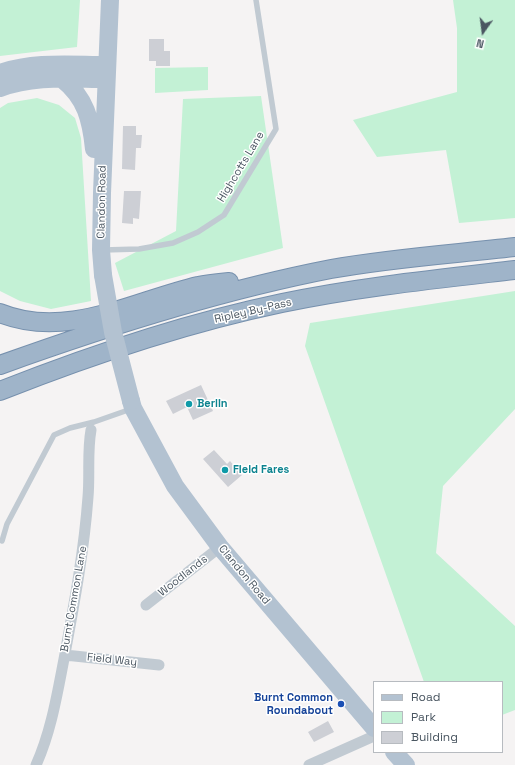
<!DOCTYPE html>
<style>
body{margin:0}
#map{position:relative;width:515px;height:765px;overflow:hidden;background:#f5f3f3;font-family:"Space Grotesk",sans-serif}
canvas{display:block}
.legend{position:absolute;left:373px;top:681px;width:130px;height:72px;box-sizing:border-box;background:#fff;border:1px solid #b7bbc0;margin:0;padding:5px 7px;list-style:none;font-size:12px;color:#4a5661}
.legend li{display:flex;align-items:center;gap:8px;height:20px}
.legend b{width:20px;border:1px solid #b7bbc0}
.north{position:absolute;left:463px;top:12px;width:40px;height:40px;-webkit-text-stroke:3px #fff;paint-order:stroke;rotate:194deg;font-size:11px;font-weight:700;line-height:16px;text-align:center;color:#4a5661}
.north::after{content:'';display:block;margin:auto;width:14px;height:18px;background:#4a5661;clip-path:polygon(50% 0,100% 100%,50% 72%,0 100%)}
</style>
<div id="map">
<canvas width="515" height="765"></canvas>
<ul class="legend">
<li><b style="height:5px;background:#b3c2d1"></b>Road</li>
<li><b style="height:11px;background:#c3f1d5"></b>Park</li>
<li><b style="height:11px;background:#cdcfd5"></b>Building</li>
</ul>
<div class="north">N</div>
</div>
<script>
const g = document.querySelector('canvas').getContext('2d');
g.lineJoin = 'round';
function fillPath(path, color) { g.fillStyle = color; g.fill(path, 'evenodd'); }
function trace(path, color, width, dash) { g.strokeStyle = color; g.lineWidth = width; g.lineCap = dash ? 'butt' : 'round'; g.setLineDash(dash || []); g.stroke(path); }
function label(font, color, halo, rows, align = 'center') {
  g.font = font + ' "Space Grotesk",sans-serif'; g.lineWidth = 3; g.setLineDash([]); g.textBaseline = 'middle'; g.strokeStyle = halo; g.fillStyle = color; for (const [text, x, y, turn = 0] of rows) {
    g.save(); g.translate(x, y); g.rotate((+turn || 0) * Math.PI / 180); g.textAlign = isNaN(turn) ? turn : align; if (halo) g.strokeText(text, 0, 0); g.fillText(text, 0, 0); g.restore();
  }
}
const green = new Path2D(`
 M0 0H80L77 47 0 56Z
 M453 0H515V218L459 223 446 150 377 157 353 120 457 92V28Z
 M208 67V90L155 93V68Z
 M261 96 283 248 124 291 115 263 176 231 183 99Z
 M37 98 59 105 75 118 81 138 91 301 51 309 20 301 0 291V108L8 103Z
 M515 291V409L443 486 436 553 515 626V710L502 715V682H424L305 346 310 323Z`);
const building = new Path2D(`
 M149 39H164V51H170V66H156V61H149Z
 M123 126H136V135H142L141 148H136L135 170 122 169Z
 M124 191H141L139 219 133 218V224L122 223Z
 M201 385 213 411 193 420 187 407 173 414 166 401Z
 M214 450 227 464 230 461 242 475 228 487 203 459Z
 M328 721 334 732 314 742 308 732Z`);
const service = new Path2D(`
 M103 250 139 249 173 243 198 232 224 215 276 129 256 0
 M2 541 7 524 54 435 70 428 94 422 131 409`);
const minor = new Path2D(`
 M146 605 220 547
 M65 655 159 665
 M36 765C51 732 57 695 64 659 74 605 84 552 88 497 90 475 87 452 91 430
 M309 765 374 736`);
const primary = new Path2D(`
 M0 73C34 61 71 65 107 65
 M62 79C86 98 91 120 94 149
 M0 88C34 75 71 79 106 79
 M103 275 101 250 102 193 110 0
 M131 401 133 408 175 486 220 547 374 728
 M394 752 406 765`);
const trunk = new Path2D(`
 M0 313C66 340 134 301 198 286 208 284 219 283 229 282
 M0 365C108 326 218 291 331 269 392 258 454 254 515 247
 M0 391C91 355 186 323 282 303 359 287 437 279 515 270`);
const primaryBridge = new Path2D(`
 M103 275 113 332 131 401`);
const markers = [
 [189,404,4,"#0f9aa8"],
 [225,470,4,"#0f9aa8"],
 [341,704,4,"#1a4fb4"]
];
const streetNames = [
 ["Highcotts Lane",241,167,-59],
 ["Clandon Road",102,202,-89],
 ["Ripley By-Pass",253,311,-13],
 ["Clandon Road",244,575,50],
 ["Woodlands",183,576,-38],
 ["Burnt Common Lane",74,599,-80],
 ["Field Way",112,660,6]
];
const cultureNames = [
 ["Berlin",197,404],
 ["Field Fares",233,470]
];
const transitNames = [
 ["Burnt Common",333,698],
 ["Roundabout",333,711]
];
fillPath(green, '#c3f1d5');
fillPath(building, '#cdcfd5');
trace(trunk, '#7690ad', 20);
trace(service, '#c1cad2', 5.5);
trace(minor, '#c1cad2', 11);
trace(primary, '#b3c2d1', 18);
trace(trunk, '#9fb4c9', 18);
trace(primaryBridge, '#b3c2d1', 18);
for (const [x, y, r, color] of markers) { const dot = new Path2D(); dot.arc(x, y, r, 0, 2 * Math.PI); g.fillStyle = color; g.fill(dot); trace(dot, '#fff', 1.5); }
label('11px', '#4a5661', '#fff', streetNames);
label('bold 11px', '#0d838f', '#fff', cultureNames, 'left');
label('bold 11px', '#164399', '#fff', transitNames, 'right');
</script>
